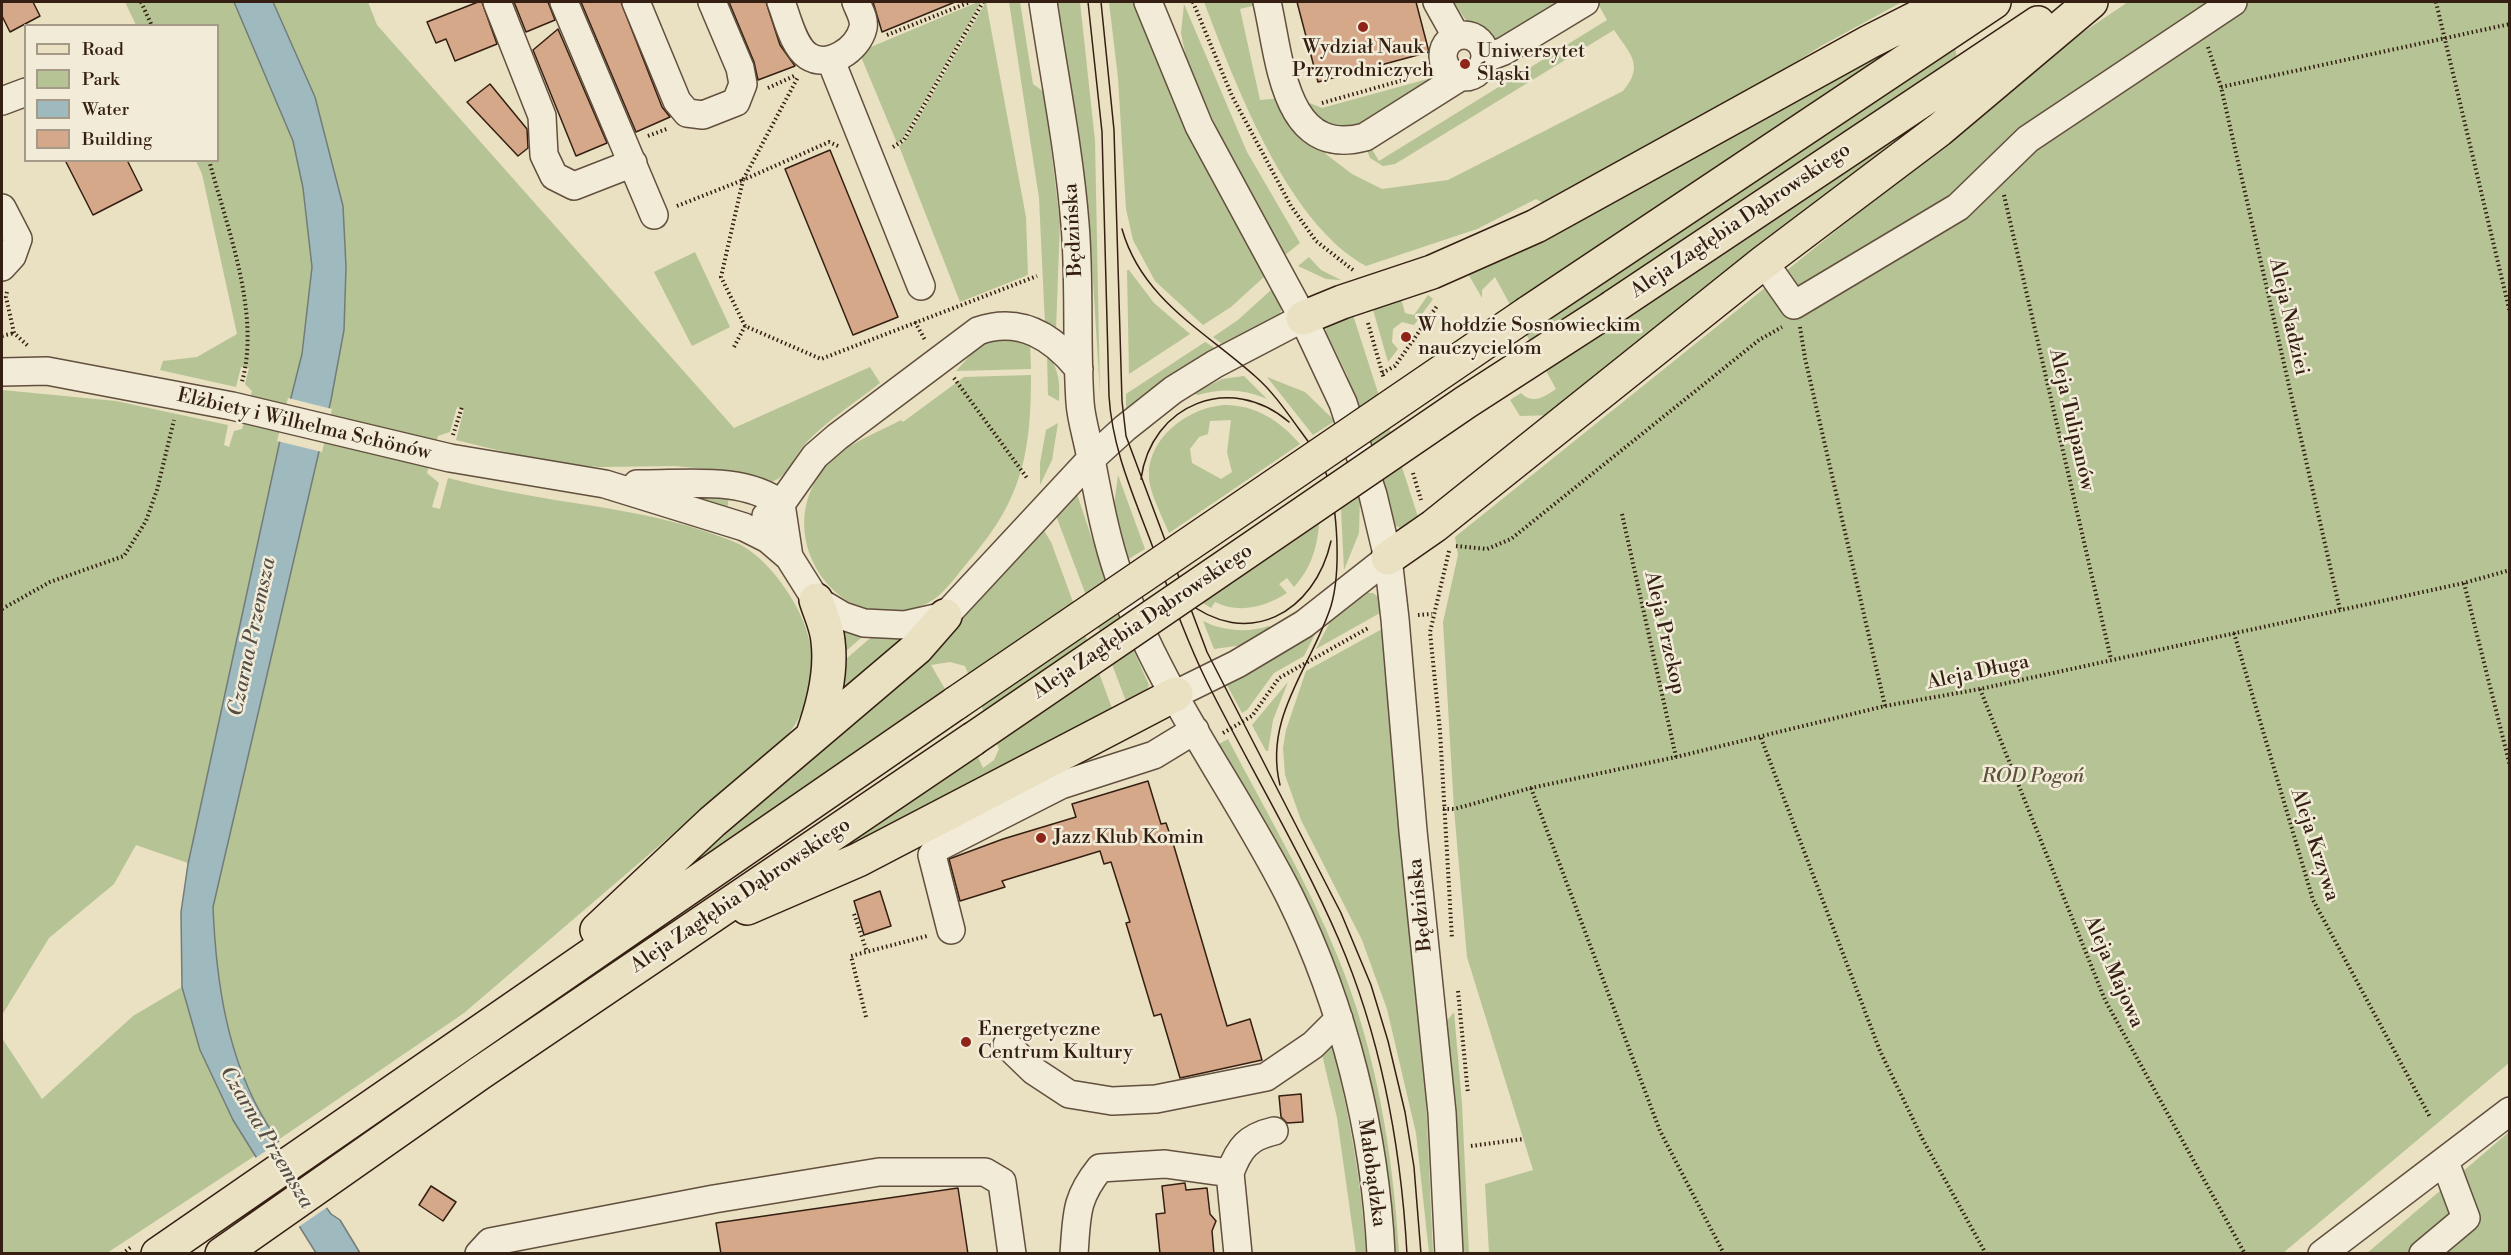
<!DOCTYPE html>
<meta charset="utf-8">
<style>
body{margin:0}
#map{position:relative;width:2511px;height:1255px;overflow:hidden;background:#eae0c2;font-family:"Libre Bodoni",serif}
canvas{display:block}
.frame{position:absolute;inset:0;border:3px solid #341f12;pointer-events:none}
.legend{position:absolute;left:24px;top:24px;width:195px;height:138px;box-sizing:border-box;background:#f1ebd7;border:2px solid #a59988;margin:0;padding:8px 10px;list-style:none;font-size:18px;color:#341f12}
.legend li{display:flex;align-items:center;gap:12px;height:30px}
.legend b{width:30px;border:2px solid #a59988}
</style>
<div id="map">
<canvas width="2511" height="1255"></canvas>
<div class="frame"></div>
<ul class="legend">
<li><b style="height:8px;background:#eae0c2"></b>Road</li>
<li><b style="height:16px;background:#b5c395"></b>Park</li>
<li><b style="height:16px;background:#9ebabe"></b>Water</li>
<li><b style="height:16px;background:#d5a889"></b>Building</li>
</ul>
</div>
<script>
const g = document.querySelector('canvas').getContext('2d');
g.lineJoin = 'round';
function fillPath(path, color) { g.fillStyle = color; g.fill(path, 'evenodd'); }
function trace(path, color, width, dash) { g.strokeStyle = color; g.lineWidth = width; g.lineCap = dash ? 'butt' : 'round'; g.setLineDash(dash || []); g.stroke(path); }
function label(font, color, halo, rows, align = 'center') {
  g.font = font + ' "Libre Bodoni",serif'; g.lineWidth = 5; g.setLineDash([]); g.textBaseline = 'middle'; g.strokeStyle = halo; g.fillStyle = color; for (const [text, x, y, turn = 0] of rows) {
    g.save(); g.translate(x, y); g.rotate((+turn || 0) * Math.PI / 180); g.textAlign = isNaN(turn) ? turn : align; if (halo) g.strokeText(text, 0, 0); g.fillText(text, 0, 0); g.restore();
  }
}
const green = new Path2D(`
 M125 2H234L293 141 303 188 312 267 302 354 279 445 188 863 136 845 114 884 49 938 2 1015V390L116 401 228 425 224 445 229 447 234 431 242 429 252 391 245 384 249 368 241 367 236 387 160 370 163 361 197 357 237 334 202 174 196 161 218 160V26L136 25Z
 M273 2H368L377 25 734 428 870 367 880 383C855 403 826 421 804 445 794 456 787 479 770 482L740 472 674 466 599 467 579 465 525 457 456 440 464 409 457 407 450 432 438 436 427 473 439 483 432 507 440 509 448 478C483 487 519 494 555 500 607 508 657 515 707 532 721 537 736 541 749 550 775 568 802 608 809 639 817 674 809 710 786 737L464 1013 278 1140C230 1072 216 989 213 907L331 400 343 206 315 97Z
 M978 2H981L902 140 897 143 859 52Z
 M986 2 1026 217 1028 275 960 302 899 146 906 140Z
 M1009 2H1020L1033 84 1044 92 1060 222 1056 330 1045 324 1039 198Z
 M1056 2H1080L1095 141 1100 394 1090 232Z
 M1109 2H1134L1185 130 1265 276 1231 307 1203 325 1155 281 1133 240 1126 209 1118 78Z
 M1204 2H1259L1260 4 1240 9 1260 100 1281 98 1327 155 1352 174 1382 189 1448 180 1623 91C1645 65 1630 54 1614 30L1395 164 1383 166 1370 158 1365 145 1369 144 1379 161 1607 20 1597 2H1902L1821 46 1710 117 1549 206 1536 199 1477 229 1366 266C1287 223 1235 83 1204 2Z
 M1454 2H1569L1503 39 1487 38 1472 30Z
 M2128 2H2509V1063L2283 1253H1489L1485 1184 1533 1170 1467 957 1454 809 1443 622 1458 555 1455 537 2082 33Z
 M1184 4 1247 152 1300 243 1285 255 1232 162 1187 62 1181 33Z
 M1922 24 1955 45 1957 60 1955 97 1554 415 1520 416 1510 400 1521 393C1532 405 1544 397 1556 389L1495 277 1482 290V298L1467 272Z
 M1435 77 1361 130 1328 132 1297 98 1322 108Z
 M695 252 730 327 692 346 654 272Z
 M1309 257 1321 270 1341 280 1326 279 1298 266Z
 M1127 270H1129L1154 303 1190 334 1129 374Z
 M1272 289 1282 307 1280 314 1222 344 1213 337 1238 320Z
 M1400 295 1405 313 1414 315 1428 295 1433 299 1414 325 1402 322 1393 329 1392 342 1398 349 1388 362 1372 306Z
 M1352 312 1419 520 1403 529 1396 526 1347 375 1326 332 1325 325Z
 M992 337 1030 341 1031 369 956 371 983 341Z
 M1205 342 1215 348 1170 375 1126 409V394Z
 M1047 354C1059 369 1060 382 1059 401L1048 395Z
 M1031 375C1031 450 1023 497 973 556 961 569 948 590 933 600 848 651 762 539 827 465 845 444 877 433 901 420L903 422 964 377Z
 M1244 376 1267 399C1244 389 1221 388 1198 395L1193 393 1222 379Z
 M1267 377 1305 392 1335 421 1313 435Z
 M1225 405C1256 405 1280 421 1300 444L1169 533C1163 518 1148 490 1149 475 1149 436 1190 407 1225 405ZM1231 420 1227 452 1232 472 1221 479 1192 463 1190 449 1199 437 1208 434 1210 421Z
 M1058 423 1052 460 1040 485V463L1046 430Z
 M1118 475 1145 549 1127 560 1114 506Z
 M658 491 729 495 727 512Z
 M1077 494 1116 611 1149 685 1146 693 1127 704 1055 513 1071 496Z
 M1360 496 1359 533 1344 570 1341 509Z
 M1319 524C1317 549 1311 568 1294 587L1287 578 1279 584 1287 593C1265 607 1239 614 1215 602L1211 608 1203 603Z
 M1043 529 1051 542 1113 711 808 868 977 755 983 768 994 760 999 749 965 666 950 662 931 665 945 689 681 872 926 660Z
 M1368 593H1373L1378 597 1380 613 1316 649 1330 622Z
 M1203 621C1222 631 1248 633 1269 626L1272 629 1243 645 1214 649Z
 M837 622 868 632 838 658Z
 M1382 629 1425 1077 1433 1253H1429L1416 1133 1387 1009 1362 940 1301 820 1285 775 1283 748 1286 730 1306 671Z
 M910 632 832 704 839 665 875 634Z
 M1316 632 1304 656 1274 673 1247 710 1242 713 1227 685Z
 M1288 682 1273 720 1268 751H1266L1252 725Z
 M1228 739C1265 810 1307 881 1337 955 1376 1049 1393 1152 1399 1253H1394C1387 1195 1382 1136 1369 1078 1342 958 1280 850 1219 744Z
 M182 987 200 1050 233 1120 256 1155 107 1253H2V1038L42 1099 133 1016Z
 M1454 1012 1462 1104 1469 1253 1460 1250 1446 1022Z
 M1331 1039C1348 1110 1362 1181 1366 1253H1356L1337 1118 1321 1050Z
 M2509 1132V1253L2366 1254Z`);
const water = new Path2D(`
 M234 2H273L315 97 343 206 346 267 344 330 331 400 213 907C216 981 227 1059 267 1124 286 1155 310 1184 331 1214L340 1220 360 1253H316L233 1120 200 1050 182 987 181 912 188 864 279 445 302 354 312 267 303 188 293 141Z`);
const pier = new Path2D(`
 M288 398 332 409 322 452 277 441Z
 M282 1140 329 1206 297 1228 254 1159Z`);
const building = new Path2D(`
 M2 2H33L40 16 10 32 2 16Z
 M478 2H482L497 44 455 61 446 39 436 43 427 22Z
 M514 2H548L555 20 526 32Z
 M581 2H621L662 107 670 117 636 132Z
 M729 2H766L780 45 795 66 758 80 754 62Z
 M873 2H955L882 32Z
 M1297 2H1416L1429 52 1318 82Z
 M558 29 607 143 576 156 533 50Z
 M490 84 527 129 528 148 518 156 467 102Z
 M830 150 898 317 853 335 785 169Z
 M65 160H127L142 190 93 215Z
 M1148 781 1161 824 1166 823 1173 843 1227 1026 1250 1019 1262 1060 1180 1078 1161 1014 1154 1016 1126 923 1130 922 1111 862 1104 864 1100 851 1002 881 1005 887 960 901 949 859 1003 839 1076 817 1072 804Z
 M880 891 891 926 864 935 854 901Z
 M1301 1094 1303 1122 1287 1123 1281 1117 1279 1096Z
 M1185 1183 1186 1190 1207 1188 1210 1214 1216 1221 1212 1231 1214 1254H1160L1156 1214 1165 1213 1162 1186Z
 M431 1186 456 1202 443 1221 419 1205Z
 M958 1188 968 1254H721L716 1223Z`);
const path = new Path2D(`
 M141 2 152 26
 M1193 2 1232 96 1291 206 1316 241 1353 270
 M2436 2 2510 313
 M887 35 970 2
 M2208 47 2221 87 2340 610
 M2221 87 2510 24
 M768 88 794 76
 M1322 103 1407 79
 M648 136 669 128
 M838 146 829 142 743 180 721 277 745 326 821 359 1037 276
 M893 147 904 140 983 2
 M209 160C227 228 261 313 242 382
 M2004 195 2111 659
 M677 206 743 180 798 77
 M7 292 6 297 14 333 28 346
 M915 322 925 340
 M1368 323 1384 379
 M1800 327 1805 358 1885 706
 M2 336 14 333
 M734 347 745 326
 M1382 373 1395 366 1437 306
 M954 378 1027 478
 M453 435 462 407
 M1413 473 1421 500
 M1622 514 1676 757
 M1456 546 1487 549 1511 539 1759 340 1782 327
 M1449 551 1430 632 1440 731 1452 939
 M2464 583 2510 766
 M2 609 50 582 124 556 146 521 157 490 174 420
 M1418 615 1432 614
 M2234 633 2313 900 2430 1117
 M1980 689 2105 1000 2245 1254
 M1223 733 1252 716 1279 678 1370 627
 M1761 738 1880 1051 1923 1140 1986 1254
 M1531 788 1660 1131 1724 1254
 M1443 809H1454L1531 788 1676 757 1885 706 1980 689 2464 583 2510 570
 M854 914 867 952
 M1458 991 1468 1094
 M866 1017 851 956 927 936
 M1471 1146 1523 1139
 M122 1254 131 1247`);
const minor = new Path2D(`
 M497 2 542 116 544 155 554 176 574 186 633 163
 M564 2 654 215
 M636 2 677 101 687 113 703 115 736 102 743 84 740 68 712 2
 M781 2C787 17 793 46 808 56 828 69 858 50 863 28 865 19 859 10 856 2
 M1043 2C1054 76 1069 149 1075 224 1080 283 1076 343 1080 402 1081 419 1087 437 1090 454 1098 495 1105 536 1119 576 1159 691 1236 789 1290 897 1344 1007 1375 1132 1381 1254
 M1148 2 1199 126 1303 318 1343 403 1373 495 1388 558 1395 619 1413 831 1442 1113 1449 1254
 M1267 2C1280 57 1283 159 1365 137L1460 77
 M1437 2 1456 36
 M1443 56a21 21 0 1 1 42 0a21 21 0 1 1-42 0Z
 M1486 58 1504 51 1585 2
 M833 59 835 71 921 286
 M2 101 26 92
 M2 208 18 239 12 256 2 267
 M1764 262 1794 305 1958 207 2028 139 2233 2
 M2 372 47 371 232 406 450 458 605 484 744 527 768 539 789 557
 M637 484C683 485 742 475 781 504
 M781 504 789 557 816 600 843 616 864 623 905 625 945 616 1091 459 1125 428 1173 390 1215 364 1303 318
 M766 516 781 504 815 456 837 437 978 331C1020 316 1053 337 1079 369
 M1176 694 1237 664 1304 624 1388 558
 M951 930 932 855 937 848 1061 785 1154 755 1195 730
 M1007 1045 1034 1071 1069 1094 1112 1101 1156 1099 1266 1077 1313 1045 1339 1019
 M1230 1173C1239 1148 1248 1137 1274 1131
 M479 1254 490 1242 714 1199 879 1172H985L1002 1182 1012 1254
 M1074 1254C1077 1215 1075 1199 1100 1168L1165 1164 1230 1173 1238 1254
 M2322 1254 2510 1111
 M2423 1254 2466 1218 2445 1162`);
const major = new Path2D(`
 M1613 307 2038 23
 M1528 313 1994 2
 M1303 318 1342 302 1432 272 1536 226 1869 42 1948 2
 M1388 558 1434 526 1764 262 1939 130 2091 2
 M812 737C823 707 832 674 828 641 827 627 820 613 816 600
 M747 908 858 860 1176 694
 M597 930 712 822 917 648 945 616
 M158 1254 956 703
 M222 1254 480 1073 973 739`);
const tram = new Path2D(`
 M1088 2 1102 132 1109 396C1112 446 1131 490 1149 537 1167 585 1184 635 1207 682 1250 768 1301 852 1339 940 1381 1038 1401 1147 1407 1254
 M1101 2 1114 130 1122 401 1126 436 1207 652 1341 913 1371 985 1388 1041 1405 1112 1414 1167 1421 1254
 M1122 229C1142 300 1205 331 1256 377 1273 392 1286 411 1299 429 1310 444 1321 458 1327 476 1338 510 1341 572 1331 606 1312 666 1263 717 1280 785
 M1141 479C1151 404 1231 372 1289 422
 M1185 600C1247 651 1315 613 1331 541`);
const majorBridge = new Path2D(`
 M956 703 1528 313
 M973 739 1466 402 1613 307`);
const markers = [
 [1363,27,6,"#8f2418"],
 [1465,64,6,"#8f2418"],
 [1406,337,6,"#8f2418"],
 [1041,838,6,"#8f2418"],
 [966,1042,6,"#8f2418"]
];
const poiNames = [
 ["Wydział Nauk",1363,48,"center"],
 ["Przyrodniczych",1363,71,"center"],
 ["Uniwersytet",1477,52],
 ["Śląski",1477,75],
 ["W hołdzie Sosnowieckim",1418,326],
 ["nauczycielom",1418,349],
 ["Jazz Klub Komin",1053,838],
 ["Energetyczne",978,1030],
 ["Centrum Kultury",978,1053]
];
const streetNames = [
 ["Aleja Zagłębia Dąbrowskiego",1741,221,-34],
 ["Będzińska",1074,230,-93],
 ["Aleja Nadziei",2288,317,77],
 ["Aleja Tulipanów",2071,420,77],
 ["Elżbiety i Wilhelma Schönów",304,425,13],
 ["Aleja Zagłębia Dąbrowskiego",1143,622,-34],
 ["Aleja Przekop",1664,633,77],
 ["Aleja Długa",1978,673,-12],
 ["Aleja Krzywa",2314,845,72],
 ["Aleja Zagłębia Dąbrowskiego",741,896,-34],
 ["Będzińska",1421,905,-96],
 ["Aleja Majowa",2113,972,66],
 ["Małobądzka",1371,1173,82]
];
const parkNames = [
 ["ROD Pogoń",2033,777]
];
const waterNames = [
 ["Czarna Przemsza",253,637,-78],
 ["Czarna Przemsza",266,1138,59]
];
fillPath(green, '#b5c395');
fillPath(water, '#9ebabe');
trace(water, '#747c79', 1.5);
fillPath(pier, '#eae0c2');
fillPath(building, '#d5a889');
trace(building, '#341f12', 1.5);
trace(minor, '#624f3e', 30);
trace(major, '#341f12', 36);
trace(path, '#341f12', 4, [1.5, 3]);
trace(minor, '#f1ebd7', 27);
trace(major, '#eae0c2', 33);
trace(tram, '#341f12', 1.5);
trace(majorBridge, '#341f12', 36, []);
trace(majorBridge, '#eae0c2', 33);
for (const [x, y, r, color] of markers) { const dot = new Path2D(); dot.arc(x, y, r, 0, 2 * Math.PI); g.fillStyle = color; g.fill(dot); trace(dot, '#f1ebd7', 2); }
label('20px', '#341f12', '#f1ebd7', poiNames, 'left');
label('20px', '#341f12', '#f1ebd7', streetNames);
label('italic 20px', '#5b5039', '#f1ebd7', parkNames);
label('italic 21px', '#544e46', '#f1ebd7', waterNames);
</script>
